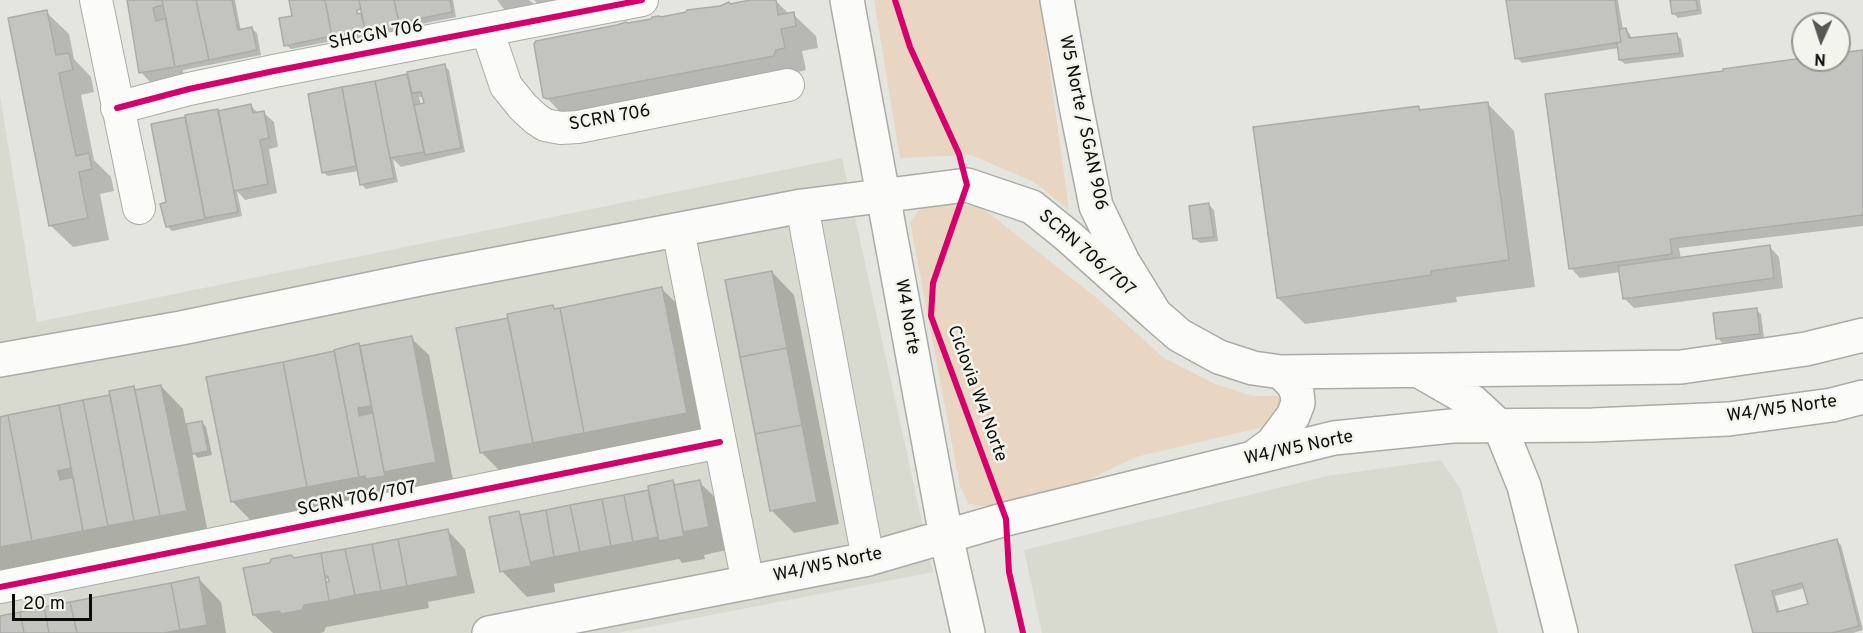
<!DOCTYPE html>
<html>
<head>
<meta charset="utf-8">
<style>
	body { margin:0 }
	#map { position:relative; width:1863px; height:633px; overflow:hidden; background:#e5e5e0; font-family:Overpass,sans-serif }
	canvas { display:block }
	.north { position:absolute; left:1791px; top:12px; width:60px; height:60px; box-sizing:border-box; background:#f3f4ec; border:2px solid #969791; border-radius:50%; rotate:183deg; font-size:16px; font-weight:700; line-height:24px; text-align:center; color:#0b0c09 }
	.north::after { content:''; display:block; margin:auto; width:21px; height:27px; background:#575854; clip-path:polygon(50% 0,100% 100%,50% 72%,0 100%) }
	.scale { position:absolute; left:12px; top:594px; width:80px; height:27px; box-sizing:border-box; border:3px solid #0b0c09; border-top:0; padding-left:8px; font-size:18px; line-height:21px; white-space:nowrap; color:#0b0c09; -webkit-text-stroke:4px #f3f4ec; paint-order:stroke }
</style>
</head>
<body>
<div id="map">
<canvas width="1863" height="633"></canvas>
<div class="north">N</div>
<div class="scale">20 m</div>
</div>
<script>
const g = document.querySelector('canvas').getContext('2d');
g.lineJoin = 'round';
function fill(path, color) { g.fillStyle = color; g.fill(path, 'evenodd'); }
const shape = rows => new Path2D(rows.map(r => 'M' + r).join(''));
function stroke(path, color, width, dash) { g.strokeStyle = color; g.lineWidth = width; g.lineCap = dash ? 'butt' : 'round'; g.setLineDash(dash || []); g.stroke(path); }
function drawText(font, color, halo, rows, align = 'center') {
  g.font = font + ' Overpass,sans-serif'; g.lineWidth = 5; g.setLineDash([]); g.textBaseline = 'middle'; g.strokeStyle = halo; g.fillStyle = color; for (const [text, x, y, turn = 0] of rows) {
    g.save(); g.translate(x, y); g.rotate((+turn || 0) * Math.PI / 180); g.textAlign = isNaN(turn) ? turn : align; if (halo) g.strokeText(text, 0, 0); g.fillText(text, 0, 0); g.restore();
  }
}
fill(shape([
	[0,96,37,322,842,158,933,572,618,633,0,633],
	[1441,460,1461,490,1498,633,1042,633,1024,550,1327,476]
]), '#d8d9cf');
fill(shape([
	[874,0,1040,0,1069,210,1034,182,971,155,900,158],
	[945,202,981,207,1098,299,1164,358,1215,384,1253,396,1291,396,1280,423,1136,457,1071,488,988,507,969,504,960,486,910,222,921,208]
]), '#e8d6c2');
fill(shape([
	[128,0,235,0,241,31,252,29,257,33,261,55,183,70,184,76,150,82,141,72],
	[290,0,453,0,456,17,406,27,407,33,343,46,338,40,291,49,286,45,293,17],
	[362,7,363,14,356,16,355,9],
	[497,0,529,0,537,7,507,13],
	[534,0,602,0,545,11],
	[757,0,775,0,790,15,793,14,816,36,818,48,802,51,806,70,798,72,796,78,567,119,545,96,687,14],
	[1508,0,1618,0,1623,30,1626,30,1630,34,1632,40,1676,35,1681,39,1684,57,1625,64,1620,60,1619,48,1522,63,1517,58],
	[1671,0,1700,0,1702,14,1678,18,1673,13],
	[46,12,69,34,74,59,91,77,94,92,81,95,94,160,111,177,114,191,100,194,109,240,73,247,50,225],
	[1863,52,1863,226,1679,248,1681,259,1770,247,1779,257,1783,288,1634,308,1624,298,1620,272,1580,278,1571,268,1724,73,1803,60,1839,60,1839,55],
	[444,66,449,70,465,152,401,167,393,159,398,182,366,189,361,184,359,171,328,176,323,172,309,95,407,76,410,79],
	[419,97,424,97,426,105,421,105],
	[1488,104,1514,131,1535,287,1456,297,1457,302,1305,324,1278,298,1418,108,1422,112],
	[251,106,259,114,264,113,274,122,278,147,269,149,277,193,245,200,237,191,242,216,172,231,167,226,168,204,152,125,217,111,219,112],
	[1209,205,1214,210,1218,241,1200,243,1195,239],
	[772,272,794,295,839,524,794,533,771,510],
	[662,289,684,311,708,435,504,475,482,453,458,329,510,319,553,307,556,310],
	[1756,310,1761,314,1764,338,1722,343,1718,338],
	[411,338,429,355,453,480,405,489,407,498,383,499,378,494,328,504,329,509,254,524,232,501,334,353,337,356,359,345,362,347],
	[161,386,183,409,186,425,202,422,206,427,212,455,198,458,192,452,208,533,4,573,0,569,0,418,112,397,133,388,137,391],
	[673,482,677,486,699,482,722,504,731,549,704,555,705,559,682,563,679,559,554,584,555,592,527,597,502,571,519,513,522,516,650,491],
	[448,531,465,549,475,593,428,602,429,608,326,627,324,632,320,633,273,633,254,615,271,565],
	[329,578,330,583,325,584,324,579],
	[1836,540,1841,545,1863,630,1853,633,1754,633,1737,566],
	[1805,588,1809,605,1780,613,1775,596],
	[199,579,221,602,226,633,0,633,0,617]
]), '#0003');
const building = shape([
	[127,0,162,0,163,5,153,8,156,21,166,18,175,67,139,73,127,0],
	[162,0,196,0,209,60,175,67,162,0],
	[196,0,232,0,238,30,252,27,257,50,209,60,196,0],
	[289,0,325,0,332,36,284,46,279,18,292,16,289,0],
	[325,0,359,0,361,9,357,10,357,14,361,13,365,30,332,36,325,0],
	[359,0,394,0,399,23,365,30,359,0],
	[394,0,450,0,452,12,399,23,394,0],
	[750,0,776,0,778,15,794,12,796,26,781,29,785,48,776,50,774,56,547,99,543,97,534,44,536,41,617,25,626,22,628,23,651,19,652,17,659,16,661,17,686,12,687,10,720,6,729,2,730,4,750,0],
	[1506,0,1615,0,1621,42,1515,59,1506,0],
	[1670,0,1696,0,1698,10,1672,14,1670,0],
	[47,10,56,55,69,53,73,70,59,73,76,156,89,153,92,169,79,172,88,218,49,226,8,18,47,10],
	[1626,28,1629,38,1677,33,1680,53,1619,60,1617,43,1621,42,1619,29,1626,28],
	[1863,50,1863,215,1670,239,1672,254,1569,269,1545,94,1723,71,1723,69,1803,58,1803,60,1839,60,1839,53,1863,50],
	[445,64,461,148,425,155,414,105,424,103,421,92,412,93,407,72,445,64],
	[407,74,424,152,390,158,375,81,407,74],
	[375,81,394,178,360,185,342,87,375,81],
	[342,87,356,166,322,173,308,94,342,87],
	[1488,102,1509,260,1431,271,1431,275,1277,298,1253,127,1419,106,1419,110,1488,102],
	[251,104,253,113,264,111,269,138,260,140,268,184,234,191,218,111,251,104],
	[218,109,238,212,205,218,185,115,218,109],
	[185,117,205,219,166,227,160,204,166,202,151,124,185,117],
	[1209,203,1214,237,1193,239,1189,206,1209,203],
	[1770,245,1774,278,1623,299,1618,266,1770,245],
	[772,271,787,348,740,357,725,280,772,271],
	[662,287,687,413,584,433,560,308,662,287],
	[553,305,554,309,560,308,584,433,533,443,507,314,553,305],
	[1757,308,1760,334,1716,339,1713,313,1757,308],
	[508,318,533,443,480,453,456,328,508,318],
	[412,336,436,462,384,472,360,346,412,336],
	[359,343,385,476,366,479,365,476,359,477,334,350,359,343],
	[370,406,372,413,359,416,358,408,370,406],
	[787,348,802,425,755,434,740,357,787,348],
	[334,351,359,477,307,487,283,362,334,351],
	[283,362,307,487,231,502,206,377,283,362],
	[161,385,187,511,160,516,135,390,161,385],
	[134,386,160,516,134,521,109,391,134,386],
	[110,395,134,521,108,526,83,400,110,395],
	[83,400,108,526,83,531,59,405,83,400],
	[59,405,71,468,58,471,60,480,73,477,83,531,32,541,8,415,59,405],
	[8,415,32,541,0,547,0,417,8,415],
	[202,421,208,451,192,454,186,424,202,421],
	[802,425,817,502,770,511,755,434,802,425],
	[673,480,684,536,659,541,648,486,673,480],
	[700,480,709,527,683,532,674,485,700,480],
	[648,490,658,537,633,542,624,495,648,490],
	[624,495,633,542,611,546,602,499,624,495],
	[602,499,611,546,580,552,570,505,602,499],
	[570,505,580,552,554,557,546,510,570,505],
	[546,510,554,557,530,562,520,515,546,510],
	[519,511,531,566,500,572,489,517,519,511],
	[448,529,458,576,407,586,398,539,448,529],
	[398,539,407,586,381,591,372,544,398,539],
	[1837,539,1859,626,1832,633,1753,633,1735,565,1837,539],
	[1802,583,1808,604,1777,612,1772,591,1802,583],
	[372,544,381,591,355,595,345,549,372,544],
	[345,549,355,595,329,601,326,582,329,582,328,576,325,577,321,553,345,549],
	[321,553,329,601,304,605,302,610,281,614,279,611,253,615,243,568,270,563,271,559,291,555,294,558,321,553],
	[199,577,207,625,180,630,171,583,199,577],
	[171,583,180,630,164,633,77,633,70,602,171,583],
	[70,602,77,633,49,633,44,607,70,602],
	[44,607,49,633,24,633,20,612,44,607],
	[20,612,24,633,0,633,0,616,20,612]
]);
fill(building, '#c3c3c0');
stroke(building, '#abaca8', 1.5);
const street = shape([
	[96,0,139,208],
	[487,30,506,86,523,107,536,119,545,125,561,128,578,127,788,85],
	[117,108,189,89,274,71,642,0],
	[802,206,868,559],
	[678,230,748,583],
	[0,587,720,442]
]);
const secondary = shape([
	[847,0,946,536,968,633],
	[1057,0,1076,106,1096,206,1123,262,1155,314,1179,335,1219,357,1253,368,1281,372,1681,367,1806,349,1863,335],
	[0,360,181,328,424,278,802,206,967,185,1032,207,1068,236,1155,314],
	[1419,371,1473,402,1500,427,1524,486,1561,633],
	[1254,457,1272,444,1293,416,1298,403,1297,393,1293,384,1281,372],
	[489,633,868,559,1006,519,1334,438,1452,426,1593,425,1729,419,1832,405,1863,397]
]);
stroke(street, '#aaaba7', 34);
stroke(secondary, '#aaaba7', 36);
stroke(street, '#fbfbfa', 32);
stroke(secondary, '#fbfbfa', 33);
stroke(shape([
	[895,0,910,47,959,154,967,185,933,283,931,316,1006,519,1009,572,1023,633],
	[117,108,189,89,274,71,642,0],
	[0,587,720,442]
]), '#d6006c', 6);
drawText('18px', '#0b0c09', '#f3f4ec', [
	["SHCGN 706",376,36,-11],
	["SCRN 706",610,119,-10],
	["W5 Norte / SGAN 906",1082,123,78],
	["SCRN 706/707",1086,254,41],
	["W4 Norte",906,317,80],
	["Ciclovia W4 Norte",976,394,70],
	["W4/W5 Norte",1782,410,-8],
	["W4/W5 Norte",1299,449,-12],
	["SCRN 706/707",357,500,-11],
	["W4/W5 Norte",828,566,-12]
]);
</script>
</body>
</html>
